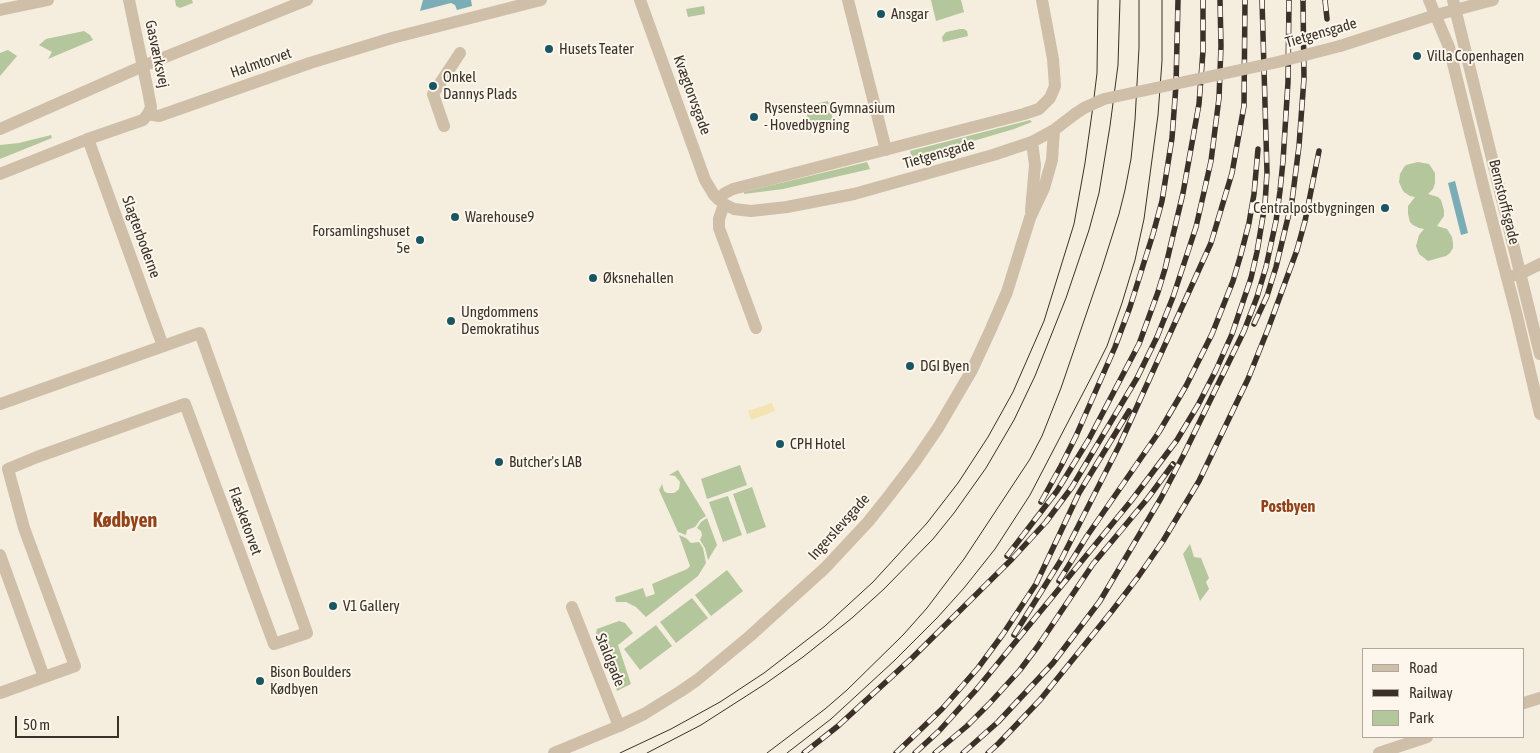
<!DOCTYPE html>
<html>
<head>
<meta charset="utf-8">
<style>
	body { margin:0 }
	#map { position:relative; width:1540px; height:753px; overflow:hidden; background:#f5edde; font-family:"Asap Condensed",sans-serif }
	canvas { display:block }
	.legend { position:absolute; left:1362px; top:648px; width:162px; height:90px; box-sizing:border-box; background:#fcf6ec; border:1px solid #afa79e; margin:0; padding:6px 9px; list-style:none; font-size:15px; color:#3b3129 }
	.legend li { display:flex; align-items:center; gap:10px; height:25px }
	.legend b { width:25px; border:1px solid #afa79e }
	.scale { position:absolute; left:15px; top:716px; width:104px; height:22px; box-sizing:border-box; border:2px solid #3b3129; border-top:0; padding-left:6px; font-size:15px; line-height:18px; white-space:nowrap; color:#3b3129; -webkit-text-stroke:4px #fcf6ec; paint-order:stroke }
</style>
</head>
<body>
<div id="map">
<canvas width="1540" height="753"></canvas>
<ul class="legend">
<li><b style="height:6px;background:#cfbea8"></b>Road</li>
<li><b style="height:6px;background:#3b3129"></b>Railway</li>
<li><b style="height:14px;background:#b4c69c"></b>Park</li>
</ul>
<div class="scale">50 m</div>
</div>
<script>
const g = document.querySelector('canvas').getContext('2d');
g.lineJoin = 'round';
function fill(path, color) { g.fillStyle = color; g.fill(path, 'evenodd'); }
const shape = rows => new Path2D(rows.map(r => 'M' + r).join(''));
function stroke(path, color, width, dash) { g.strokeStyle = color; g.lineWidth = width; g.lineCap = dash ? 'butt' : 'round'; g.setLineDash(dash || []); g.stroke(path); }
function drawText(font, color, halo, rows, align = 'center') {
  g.font = font + ' "Asap Condensed",sans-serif'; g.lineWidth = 4; g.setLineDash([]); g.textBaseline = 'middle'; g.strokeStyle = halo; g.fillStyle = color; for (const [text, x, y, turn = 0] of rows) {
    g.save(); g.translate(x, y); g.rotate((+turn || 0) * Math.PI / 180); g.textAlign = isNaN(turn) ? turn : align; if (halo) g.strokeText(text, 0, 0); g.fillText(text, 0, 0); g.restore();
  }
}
fill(shape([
	[175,0,192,0,193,3,180,8,176,6],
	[931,0,961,0,964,12,936,21],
	[704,6,705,14,688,17,686,9],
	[960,29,964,29,967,31,968,36,943,42,942,37,946,32],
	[84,31,90,35,93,40,48,59,52,52,39,45,46,39],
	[8,50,17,56,0,76,0,53],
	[828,101,834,123,810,128,805,106],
	[1030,120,1032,122,1014,129,912,159,910,151],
	[51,135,52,138,0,159,0,145,19,143],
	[867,162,870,169,783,189,744,194,744,192],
	[1418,162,1429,164,1435,173,1435,183,1433,189,1428,194,1438,197,1441,200,1444,210,1444,216,1437,226,1447,229,1452,237,1453,243,1453,248,1450,253,1446,256,1428,261,1419,254,1416,246,1419,235,1424,229,1419,228,1413,225,1410,222,1408,214,1408,206,1415,197,1410,196,1404,192,1402,189,1399,182,1400,174,1404,167,1406,165],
	[740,465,747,485,707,499,701,479],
	[678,470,706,516,700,520,695,527,687,530,686,535,678,532,659,490,662,484,664,491,667,493,674,493,677,491,679,489,680,482,675,476,669,475],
	[752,487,766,527,747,534,733,494],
	[728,496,742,535,723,542,709,502],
	[707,518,717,545,708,560,705,548,700,540,702,535,701,531,697,528,701,522],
	[679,535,686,538,691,543,699,542,703,548,706,563,698,576,646,617,636,607,626,602,616,602,615,597,643,588,646,597,655,594,652,584,687,569,690,566],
	[1190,544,1194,557,1201,558,1209,578,1206,582,1209,589,1200,601,1183,554],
	[727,570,743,591,711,616,695,595],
	[692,598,708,618,676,643,660,622],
	[619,621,625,623,633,633,618,645,631,684,617,691,596,633,597,629],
	[656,625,672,646,640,670,624,649]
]), '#b4c69c');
fill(shape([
	[772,403,775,411,751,420,748,411]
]), '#f3e4b2');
fill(shape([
	[423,0,471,0,472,6,457,10,455,5,451,3,420,11],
	[1455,181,1468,233,1461,235,1448,183]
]), '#7aadb5');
stroke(shape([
	[640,0,705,180,714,195,724,204,734,209,751,211,787,207,854,194,993,155,1032,142],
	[848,0,886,150],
	[0,10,48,0],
	[148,114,159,116,310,63,392,38,541,0],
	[444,126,433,94,460,53],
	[0,129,143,66,307,0],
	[88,139,163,346],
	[718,199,725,193,733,189,1024,114,1039,109,1050,98,1055,86,1053,59,1042,0],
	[724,204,719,219,719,228,756,328],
	[1507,277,1520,274,1540,264],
	[0,404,200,333,307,633,274,644,185,404,37,457,8,469,24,528,75,666,0,693],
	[0,555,44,677],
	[572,607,619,726],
	[1524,703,1540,698],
	[1379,753,1427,737]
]), '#cfbea8', 12);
stroke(shape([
	[1429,0,1449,47,1484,189,1517,316,1540,414],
	[1453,0,1540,354],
	[1340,46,1436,15,1493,0],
	[0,174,88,139,143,120,148,114,151,107,148,91,129,0],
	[1031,211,1035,165,1032,142,1054,130,1075,114],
	[554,753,619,726,644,714,681,691,697,680,750,636,825,568,868,522,888,497,914,463,938,428,972,370,990,331,1007,292,1030,218,1044,188,1052,160,1054,130]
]), '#cfbea8', 12);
stroke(shape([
	[620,753,671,729,720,702,764,673,825,626,873,582,927,523,958,483,988,437,1013,392,1044,321,1074,224,1085,163,1093,106,1097,73,1098,0],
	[647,753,701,725,765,684,803,657,852,618,884,589,933,539,954,513,986,468,1014,420,1035,376,1066,298,1089,230,1099,193,1110,126,1118,65,1120,0],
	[767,753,825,709,847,690,903,635,927,608,964,559,1030,459,1042,436,1061,388,1102,268,1119,214,1125,190,1131,159,1135,120,1139,48,1139,0],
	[787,753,831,719,894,661,937,618,964,588,995,549,1030,495,1094,372,1107,346,1122,303,1135,260,1144,219,1158,115,1162,61,1162,0]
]), '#3b3129', 1);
const rail = shape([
	[1325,0,1327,19],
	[1254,324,1267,296,1276,267,1292,201,1299,146,1304,78,1303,0],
	[1041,502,1061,466,1076,436,1115,347,1130,307,1153,234,1162,201,1172,138,1176,85,1178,0],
	[1007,556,1057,491,1089,439,1139,344,1158,292,1165,269,1183,193,1199,104,1203,51,1203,0],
	[1059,581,1087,536,1159,432,1186,386,1212,334,1233,281,1241,254,1249,223,1254,194,1258,149],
	[1014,635,1061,560,1120,444,1211,243,1232,173,1244,106,1245,0],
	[804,753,838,726,912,658,1012,559,1046,522,1072,487,1137,378,1157,337,1173,297,1196,227,1204,192,1211,161,1219,98,1221,46,1220,0],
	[896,753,942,709,978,668,1003,634,1036,584,1079,493,1129,411],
	[915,753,939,731,976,690,1131,501,1177,440,1198,405,1216,370,1232,334,1251,278,1257,252,1265,204,1267,172,1262,0],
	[935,753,967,726,989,704,1020,670,1038,646,1093,564,1148,498,1173,464],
	[963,753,998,722,1053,663,1100,601,1161,498,1183,456,1244,331,1257,297,1266,267,1276,221,1280,191,1283,161,1288,82,1289,0],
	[988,753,999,743,1040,700,1112,611,1138,577,1163,541,1199,481,1248,379,1268,329,1297,250,1305,221,1319,151]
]);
stroke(rail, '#3b3129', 5.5);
stroke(rail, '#fcf6ec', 4, [11]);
stroke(shape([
	[1075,114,1084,108,1104,99,1278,62,1340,46]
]), '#cfbea8', 12);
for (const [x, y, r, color] of [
	[881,14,5,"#1a5562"],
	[549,49,5,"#1a5562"],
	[1417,56,5,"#1a5562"],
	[433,86,5,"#1a5562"],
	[754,117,5,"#1a5562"],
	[1385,208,5,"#1a5562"],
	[455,217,5,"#1a5562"],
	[420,240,5,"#1a5562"],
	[593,278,5,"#1a5562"],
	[451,321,5,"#1a5562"],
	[910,366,5,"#1a5562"],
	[780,444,5,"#1a5562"],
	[499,462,5,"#1a5562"],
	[333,606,5,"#1a5562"],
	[260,681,5,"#1a5562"]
]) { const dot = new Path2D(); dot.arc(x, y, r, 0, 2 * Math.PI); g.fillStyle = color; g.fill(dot); stroke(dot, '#fcf6ec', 2); }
drawText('15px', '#3b3129', '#fcf6ec', [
	["Ansgar",891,14],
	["Husets Teater",559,49],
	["Villa Copenhagen",1427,56],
	["Onkel",443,77],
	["Dannys Plads",443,94],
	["Rysensteen Gymnasium",764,108],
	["- Hovedbygning",764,125],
	["Centralpostbygningen",1375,208,"right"],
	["Warehouse9",465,217],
	["Forsamlingshuset",410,231,"right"],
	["5e",410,248,"right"],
	["Øksnehallen",603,278],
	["Ungdommens",461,312],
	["Demokratihus",461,329],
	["DGI Byen",920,366],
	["CPH Hotel",790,444],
	["Butcher's LAB",509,462],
	["V1 Gallery",343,606],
	["Bison Boulders",270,672],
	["Kødbyen",270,689]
], 'left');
drawText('15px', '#3b3129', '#fcf6ec', [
	["Tietgensgade",1321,33,-16],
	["Gasværksvej",157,54,78],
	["Halmtorvet",261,63,-19],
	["Kvægtorvsgade",692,95,70],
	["Tietgensgade",939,154,-16],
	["Bernstorffsgade",1504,202,76],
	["Slagterboderne",141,237,70],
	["Flæsketorvet",245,521,70],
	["Ingerslevsgade",839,527,-48],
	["Staldgade",610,660,68]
]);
drawText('bold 16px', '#93431a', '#fcf6ec', [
	["Postbyen",1288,507]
]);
drawText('bold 20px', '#93431a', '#fcf6ec', [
	["Kødbyen",125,521]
]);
</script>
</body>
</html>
